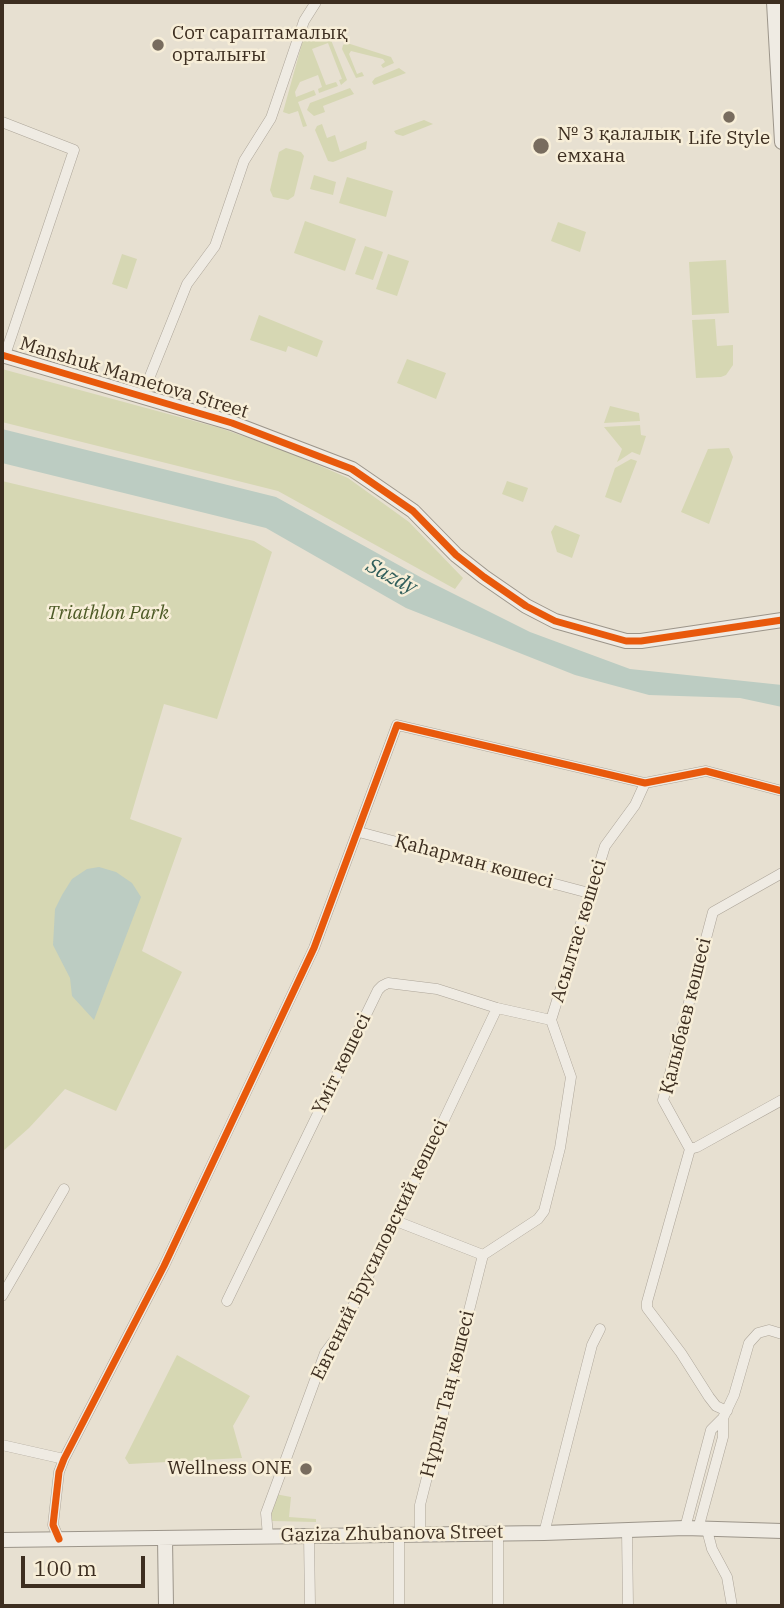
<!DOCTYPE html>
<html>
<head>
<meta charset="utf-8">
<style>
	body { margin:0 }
	#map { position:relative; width:784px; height:1608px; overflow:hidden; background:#e7e0d1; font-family:"IBM Plex Serif",serif }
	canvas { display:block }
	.frame { position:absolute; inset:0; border:4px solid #3d2e20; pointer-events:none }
	.scale { position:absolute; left:21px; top:1556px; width:124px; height:32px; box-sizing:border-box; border:4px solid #3d2e20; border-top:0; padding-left:9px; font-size:21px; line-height:24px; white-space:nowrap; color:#3d2e20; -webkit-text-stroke:5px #f7eed8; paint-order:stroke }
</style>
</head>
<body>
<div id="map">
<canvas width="784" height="1608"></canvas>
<div class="frame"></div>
<div class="scale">100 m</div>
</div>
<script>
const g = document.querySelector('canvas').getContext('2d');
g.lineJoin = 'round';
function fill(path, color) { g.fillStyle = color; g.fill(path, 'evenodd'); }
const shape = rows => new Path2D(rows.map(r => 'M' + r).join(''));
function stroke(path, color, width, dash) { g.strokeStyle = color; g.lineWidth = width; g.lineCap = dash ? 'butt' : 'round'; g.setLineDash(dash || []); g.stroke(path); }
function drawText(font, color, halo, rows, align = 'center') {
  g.font = font + ' "IBM Plex Serif",serif'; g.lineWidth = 5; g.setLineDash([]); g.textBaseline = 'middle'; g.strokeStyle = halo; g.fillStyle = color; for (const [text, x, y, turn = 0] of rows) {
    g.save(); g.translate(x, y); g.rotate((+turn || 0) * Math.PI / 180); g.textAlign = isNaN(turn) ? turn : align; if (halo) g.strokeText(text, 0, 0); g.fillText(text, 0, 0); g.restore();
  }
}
fill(shape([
	[327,30,347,80,341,85,339,80,342,79,328,43,312,49,326,85,336,82,338,86,319,93,318,89,322,87,318,75,300,82,295,92,296,97,314,90,316,95,298,102,307,126,303,127,298,111,289,114,283,112,303,40],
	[347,43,391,57,394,63,383,68,381,65,385,62,383,59,351,51,349,54,357,74,362,72,364,76,356,78,342,49,343,45],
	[399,68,406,73,374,85,372,82,375,78],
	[350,88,354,94,323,106,325,112,314,116,307,110,310,103],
	[424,120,433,124,403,136,396,134,394,131],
	[322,124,327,138,335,135,340,152,367,141,366,149,333,162,328,161,315,130,317,126],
	[286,148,301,152,304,156,294,196,288,200,273,197,270,190,279,152],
	[314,175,336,182,333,195,310,189],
	[347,177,393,191,386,217,339,203],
	[305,221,356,239,345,271,294,253],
	[558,222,586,232,580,252,551,241],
	[365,246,383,252,373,280,355,274],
	[122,254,137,259,127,289,112,284],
	[388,254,409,261,397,296,376,289],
	[726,260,729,313,692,315,689,262],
	[259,315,323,341,317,357,288,346,286,352,250,340],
	[715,319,717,346,733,345,733,365,726,375,721,377,696,378,692,320],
	[407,359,446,373,436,399,397,383],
	[2,369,220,428,286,451,348,478,409,522,463,578,455,589,278,491,2,422],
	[610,406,639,413,640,421,604,423],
	[640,425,641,435,646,436,640,455,632,452,617,462,622,449,604,427],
	[729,448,733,457,731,463,709,524,681,512,708,449],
	[631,459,637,461,621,503,605,497,615,468],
	[2,481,254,541,272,552,217,719,164,704,130,819,182,838,142,951,182,972,116,1111,65,1089,29,1128,2,1152],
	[507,481,528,488,523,502,502,494],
	[555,525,580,535,572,558,557,552,551,532],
	[177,1355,250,1396,233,1426,242,1458,129,1464,125,1458],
	[275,1494,291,1497,289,1517,316,1519,316,1522,272,1521,270,1507]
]), '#d6d7b3');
fill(shape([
	[2,429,276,497,422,578,530,632,630,669,782,685,782,707,740,698,649,695,575,675,406,608,266,528,2,463],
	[99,867,116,872,132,883,141,897,94,1020,72,996,70,978,53,945,55,909,62,895,72,879,87,869]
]), '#bcccc2');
const street = shape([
	[2,122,74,150,5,355],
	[142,396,187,284,215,246,244,161,271,118,304,21,316,2],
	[359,832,589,893],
	[690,1149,697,1147,782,1100],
	[396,1221,483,1255],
	[483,1255,538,1219,544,1211,560,1148,571,1077,551,1020,605,846,635,805,645,783],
	[2,1296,64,1189],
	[227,1301,378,990,382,986,388,983,437,989,497,1008,551,1020],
	[727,1411,716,1406,709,1397,681,1353,647,1308,647,1302,690,1149,663,1100,713,912,782,873],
	[2,1445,64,1459],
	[685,1528,711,1430,723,1418,734,1395,749,1343,758,1333,769,1330,782,1334],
	[698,1529,723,1437,723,1418],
	[707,1530,712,1549,727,1577,732,1606],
	[627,1531,628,1606],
	[498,1533,498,1606],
	[544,1533,592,1345,600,1329],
	[399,1534,399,1606],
	[420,1534,420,1505,483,1255],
	[309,1535,310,1606],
	[268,1536,266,1513,325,1353,339,1334,396,1221,497,1008],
	[59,1539,53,1525,59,1472,64,1459,164,1266,314,948,397,725,645,783,706,771,782,791]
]);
const secondary = shape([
	[774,2,782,142],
	[2,355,232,423,352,469,413,511,456,555,484,577,526,606,555,621,626,641,641,641,782,620],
	[165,1538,166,1606],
	[2,1540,544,1533,685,1528,782,1531]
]);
stroke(street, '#ada599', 11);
stroke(secondary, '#9c958a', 16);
stroke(street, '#efebe3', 10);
stroke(secondary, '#efebe3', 14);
stroke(shape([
	[2,355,232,423,352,469,413,511,456,555,484,577,526,606,555,621,626,641,641,641,782,620],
	[59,1539,53,1525,59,1472,64,1459,164,1266,314,948,397,725,645,783,706,771,782,791]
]), '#e8590c', 7);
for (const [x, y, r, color] of [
	[158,45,7,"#786c5e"],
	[729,117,7,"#786c5e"],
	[541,146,9,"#786c5e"],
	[306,1469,7,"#786c5e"]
]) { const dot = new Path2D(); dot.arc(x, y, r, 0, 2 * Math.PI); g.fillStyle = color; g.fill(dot); stroke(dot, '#f7eed8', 2.5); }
drawText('19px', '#3d2e20', '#f7eed8', [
	["Сот сараптамалық",172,34],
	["орталығы",172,56],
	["№ 3 қалалық",557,135],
	["емхана",557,157],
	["Life Style",729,139,"center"],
	["Wellness ONE",292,1469,"right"]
], 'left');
drawText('19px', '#3d2e20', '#f7eed8', [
	["Manshuk Mametova Street",134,378,17],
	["Қаһарман көшесі",474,862,15],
	["Асылтас көшесі",579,931,-73],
	["Қалыбаев көшесі",686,1016,-76],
	["Үміт көшесі",342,1064,-64],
	["Евгений Брусиловский көшесі",380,1250,-64],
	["Нұрлы Таң көшесі",448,1394,-76],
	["Gaziza Zhubanova Street",392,1534,-1]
]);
drawText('italic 19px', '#4d5a26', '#f7eed8', [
	["Triathlon Park",108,614]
]);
drawText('italic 21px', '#2f5d5a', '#f7eed8', [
	["Sazdy",391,577,28]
]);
</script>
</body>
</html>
